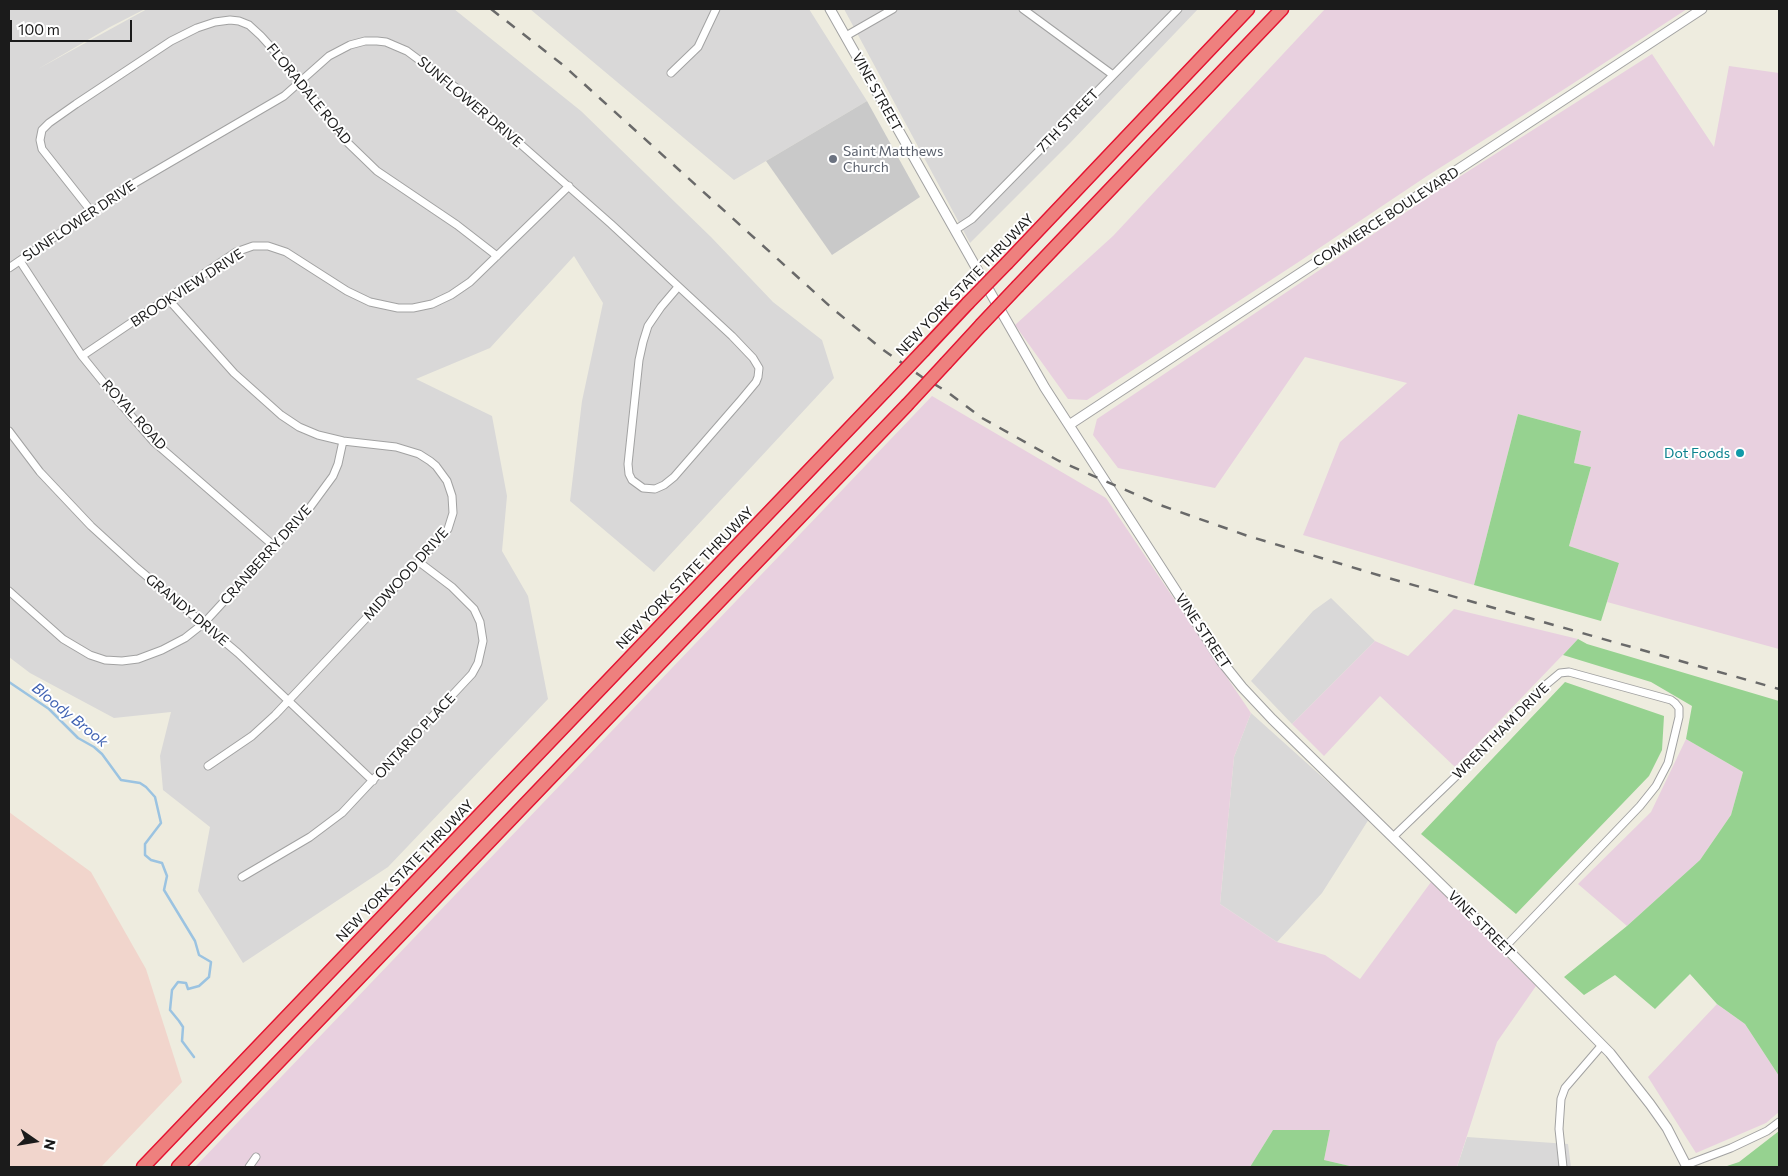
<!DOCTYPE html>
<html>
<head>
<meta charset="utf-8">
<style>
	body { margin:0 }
	#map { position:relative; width:1788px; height:1176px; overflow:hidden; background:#eeecdf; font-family:Commissioner,sans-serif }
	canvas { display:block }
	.frame { position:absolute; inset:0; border:10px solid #1b1b1b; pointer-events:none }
	.north { position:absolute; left:10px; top:1116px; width:50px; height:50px; -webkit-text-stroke:4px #fff; paint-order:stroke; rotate:103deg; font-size:14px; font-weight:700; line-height:20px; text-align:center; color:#1b1b1b }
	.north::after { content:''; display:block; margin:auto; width:18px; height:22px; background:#1b1b1b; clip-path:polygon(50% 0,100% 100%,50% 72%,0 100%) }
	.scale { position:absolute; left:10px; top:20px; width:122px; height:22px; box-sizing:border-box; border:2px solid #1b1b1b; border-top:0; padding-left:6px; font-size:15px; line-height:18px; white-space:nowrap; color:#1b1b1b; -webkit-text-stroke:4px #fff; paint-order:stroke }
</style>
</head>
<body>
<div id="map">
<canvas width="1788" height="1176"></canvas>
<div class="frame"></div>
<div class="north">N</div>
<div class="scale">100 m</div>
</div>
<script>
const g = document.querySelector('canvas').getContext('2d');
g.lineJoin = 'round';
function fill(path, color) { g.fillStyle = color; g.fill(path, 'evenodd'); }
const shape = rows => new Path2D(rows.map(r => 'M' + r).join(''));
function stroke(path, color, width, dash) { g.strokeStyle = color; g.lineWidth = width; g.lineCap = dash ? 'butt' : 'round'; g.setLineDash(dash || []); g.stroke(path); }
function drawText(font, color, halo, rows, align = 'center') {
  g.font = font + ' Commissioner,sans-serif'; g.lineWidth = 4; g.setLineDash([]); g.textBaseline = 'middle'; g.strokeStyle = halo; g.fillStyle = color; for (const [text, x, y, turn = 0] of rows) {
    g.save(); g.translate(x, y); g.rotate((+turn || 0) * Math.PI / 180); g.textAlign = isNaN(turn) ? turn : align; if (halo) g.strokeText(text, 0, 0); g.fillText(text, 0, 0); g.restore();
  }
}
fill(shape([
	[9,9,145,9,110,27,38,69,147,9,454,9,581,111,711,237,773,302,822,340,834,378,654,572,570,501,582,401,603,303,574,256,490,348,416,379,492,416,507,496,502,551,528,596,548,699,388,867,243,963,198,891,210,827,163,790,160,756,171,712,114,718,30,673,9,657],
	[530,9,809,9,867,101,734,180],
	[844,9,1198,9,1070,143,970,243],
	[1331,598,1375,641,1292,724,1251,681,1313,611],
	[1251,713,1369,819,1322,893,1277,942,1220,904,1234,757],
	[1467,1137,1568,1144,1571,1167,1457,1167]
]), '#d9d8d8');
fill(shape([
	[9,812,91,872,146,969,182,1082,101,1167,9,1167]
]), '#f1d5cc');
fill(shape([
	[1325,9,1687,9,1566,88,1427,176,1297,263,1087,400,1068,399,1015,325,1113,236],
	[1652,54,1714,147,1729,66,1779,73,1779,649,1607,602,1619,563,1569,546,1591,467,1574,463,1581,431,1518,414,1474,585,1303,535,1340,442,1407,383,1305,357,1215,488,1118,468,1093,435,1097,419,1445,186],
	[932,396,1106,498,1251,713,1234,757,1220,904,1277,942,1325,955,1360,979,1431,882,1536,986,1497,1042,1457,1167,1354,1167,1324,1160,1330,1130,1273,1130,1250,1167,195,1167],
	[1454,609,1578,639,1455,767,1380,696,1324,756,1292,724,1375,641,1408,656],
	[1686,739,1743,772,1731,815,1700,860,1627,926,1578,884,1651,812],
	[1717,1004,1745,1024,1779,1076,1779,1112,1766,1123,1696,1153,1648,1077]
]), '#e8d0df');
fill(shape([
	[867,101,920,197,832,255,766,161]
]), '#c9c9c9');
fill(shape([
	[1518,414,1581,431,1574,463,1591,467,1569,546,1619,563,1601,621,1474,585],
	[1578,639,1587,644,1779,701,1779,1076,1745,1024,1717,1004,1690,974,1655,1009,1615,975,1584,995,1564,977,1627,926,1700,860,1731,815,1743,772,1686,739,1692,706,1651,682,1563,655],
	[1565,682,1664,716,1662,750,1649,776,1516,914,1421,834],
	[1273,1130,1330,1130,1324,1160,1354,1167,1250,1167],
	[1779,1131,1779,1167,1724,1167,1739,1162]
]), '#96d290');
stroke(shape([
	[9,682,49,709,78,738,94,747,102,754,121,780,140,783,146,787,155,797,161,823,145,844,145,855,151,860,162,863,167,876,164,890,195,941,199,955,211,962,209,977,199,986,188,989,186,983,178,982,172,990,170,1010,179,1021,183,1027,182,1041,194,1057]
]), '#9bc3e1', 2.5);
const minor = shape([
	[1023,9,1113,75],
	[846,36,893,9],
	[671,73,698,47,716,9],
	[91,211,42,149,40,140,42,130,49,123,76,104,171,41,197,28,215,22,230,20,239,21,249,25,261,36,289,67,347,142,377,171,457,225,497,256],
	[955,230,972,219,1178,9],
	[20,261,82,356,120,403,153,441,274,546],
	[9,268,128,187,284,96,329,56,350,45,365,41,377,41,386,42,407,51,458,89,611,224,732,336,753,358,759,368,758,377,756,382,741,400,674,477,664,485,655,489,643,488,632,480,629,474,628,464,639,360,643,342,648,326,661,307,678,287],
	[168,299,234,373,281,415,299,427,318,435,343,441,396,447,419,454,430,461,436,466,447,481,452,496,453,513,448,529,419,562,275,715,252,736,208,766],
	[82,356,236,252,253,246,268,246,286,252,347,291,370,302,398,308,413,308,432,304,451,295,470,282,569,186],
	[9,431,40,472,91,526,137,568,238,653,373,781],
	[9,591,63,639,90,655,105,660,122,661,138,659,162,650,185,638,204,623,308,510,333,476,338,464,343,441],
	[1393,837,1478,755,1542,688,1560,673,1569,672,1671,700,1675,703,1679,708,1679,717,1668,763,1656,786,1640,806,1505,947],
	[242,877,310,837,342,813,472,674,478,663,483,641,480,622,474,609,452,587,419,562],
	[1686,1165,1731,1148,1767,1131,1779,1122],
	[249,1167,256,1157],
	[1563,1167,1559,1129,1561,1099,1565,1088,1602,1045]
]);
const tertiary = shape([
	[830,9,982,278,1045,388,1222,662,1242,687,1272,719,1505,947,1610,1053,1650,1104,1667,1128,1687,1167],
	[1069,425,1702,9]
]);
const motorway = shape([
	[1007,263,1248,9],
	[1018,286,1282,9],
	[924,350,968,303],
	[946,363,981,325],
	[143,1167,885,391],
	[178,1167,907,405]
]);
stroke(minor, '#a2a2a2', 9);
stroke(tertiary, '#a2a2a2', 11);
stroke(motorway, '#e51331', 15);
stroke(minor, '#fff', 7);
stroke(tertiary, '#fff', 9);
stroke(motorway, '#ee807e', 12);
stroke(shape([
	[491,9,563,65,833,309,882,349,922,377,946,391,982,418,1059,461,1160,505,1248,536,1378,575,1779,689]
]), '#696969', 2.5, [10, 10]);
const motorwayBridge = shape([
	[968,303,1007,263],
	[981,325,1018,286],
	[885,391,924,350],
	[907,405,946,363]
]);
stroke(motorwayBridge, '#e51331', 15, []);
stroke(motorwayBridge, '#ee807e', 12);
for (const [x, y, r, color] of [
	[833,159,5,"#6b7280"],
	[1740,453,5,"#0f9aa8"]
]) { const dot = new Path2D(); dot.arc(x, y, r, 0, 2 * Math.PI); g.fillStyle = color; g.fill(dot); stroke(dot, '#fff', 2); }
drawText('14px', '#1b1b1b', '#fff', [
	["VINE STREET",877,92,61],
	["FLORADALE ROAD",309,94,51],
	["SUNFLOWER DRIVE",470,102,40],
	["7TH STREET",1068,121,-46],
	["COMMERCE BOULEVARD",1386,217,-33],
	["SUNFLOWER DRIVE",79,221,-34],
	["NEW YORK STATE THRUWAY",965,285,-46],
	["BROOKVIEW DRIVE",187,288,-33],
	["ROYAL ROAD",134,415,48],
	["CRANBERRY DRIVE",266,555,-48],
	["MIDWOOD DRIVE",406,574,-48],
	["NEW YORK STATE THRUWAY",685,578,-46],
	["GRANDY DRIVE",187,610,40],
	["VINE STREET",1203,631,56],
	["WRENTHAM DRIVE",1501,731,-45],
	["ONTARIO PLACE",415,736,-47],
	["NEW YORK STATE THRUWAY",405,871,-46],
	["VINE STREET",1481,924,45]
]);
drawText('14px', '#5b616d', '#fff', [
	["Saint Matthews",843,151],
	["Church",843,167]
], 'left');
drawText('14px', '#0d838f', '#fff', [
	["Dot Foods",1730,453]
], 'right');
drawText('italic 15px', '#4062b2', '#fff', [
	["Bloody Brook",70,715,39]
]);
</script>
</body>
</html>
